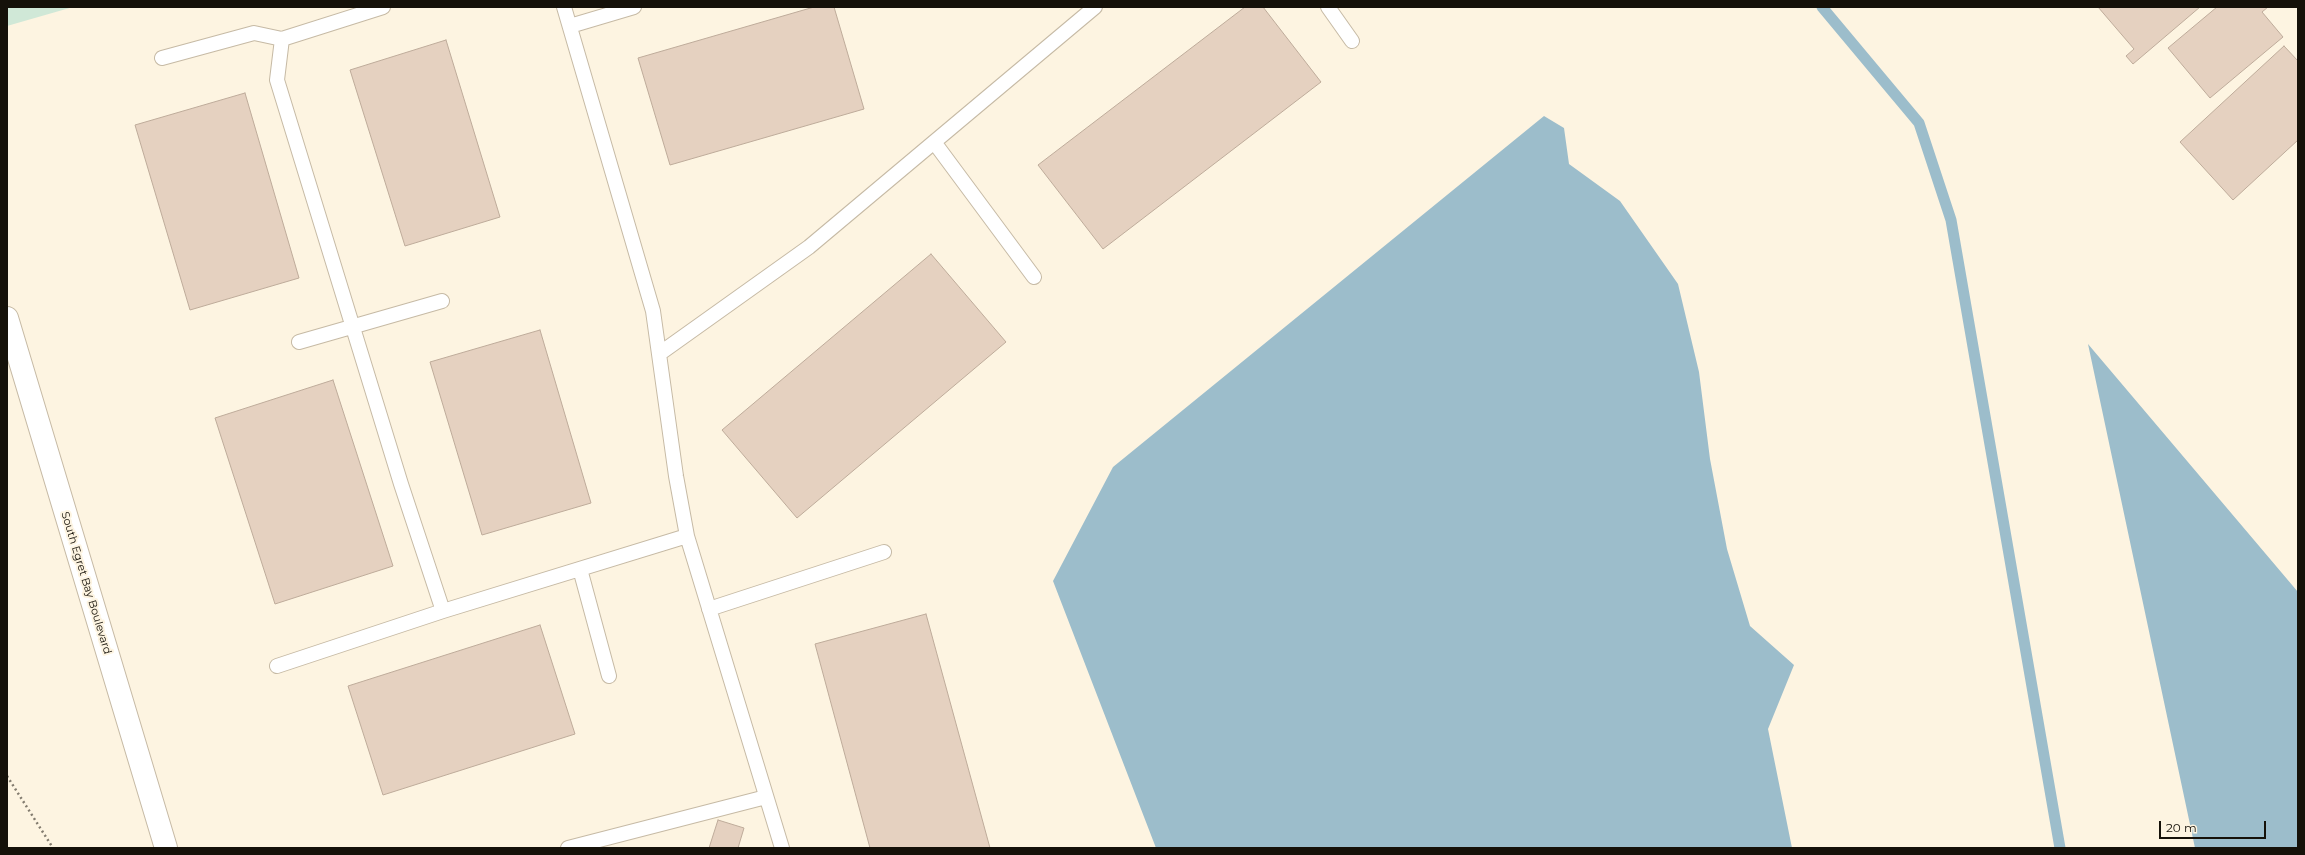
<!DOCTYPE html>
<html>
<head>
<meta charset="utf-8">
<style>
	body { margin:0 }
	#map { position:relative; width:2305px; height:855px; overflow:hidden; background:#fdf4e1; font-family:Montserrat,sans-serif }
	canvas { display:block }
	.frame { position:absolute; inset:0; border:8px solid #151109; pointer-events:none }
	.scale { position:absolute; left:2159px; top:821px; width:107px; height:18px; box-sizing:border-box; border:2px solid #151109; border-top:0; padding-left:5px; font-size:12px; line-height:14px; white-space:nowrap; color:#151109; -webkit-text-stroke:3px #fdf4e1; paint-order:stroke }
</style>
</head>
<body>
<div id="map">
<canvas width="2305" height="855"></canvas>
<div class="frame"></div>
<div class="scale">20 m</div>
</div>
<script>
const g = document.querySelector('canvas').getContext('2d');
g.lineJoin = 'round';
function fill(path, color) { g.fillStyle = color; g.fill(path, 'evenodd'); }
const shape = rows => new Path2D(rows.map(r => 'M' + r).join(''));
function stroke(path, color, width, dash) { g.strokeStyle = color; g.lineWidth = width; g.lineCap = dash ? 'butt' : 'round'; g.setLineDash(dash || []); g.stroke(path); }
function drawText(font, color, halo, rows, align = 'center') {
  g.font = font + ' Montserrat,sans-serif'; g.lineWidth = 4; g.setLineDash([]); g.textBaseline = 'middle'; g.strokeStyle = halo; g.fillStyle = color; for (const [text, x, y, turn = 0] of rows) {
    g.save(); g.translate(x, y); g.rotate((+turn || 0) * Math.PI / 180); g.textAlign = isNaN(turn) ? turn : align; if (halo) g.strokeText(text, 0, 0); g.fillText(text, 0, 0); g.restore();
  }
}
fill(shape([
	[7,7,73,7,7,26]
]), '#d0e8d7');
fill(shape([
	[1544,116,1564,128,1569,164,1620,201,1678,284,1699,372,1710,459,1727,549,1750,626,1794,665,1768,729,1792,848,1156,848,1053,581,1113,467],
	[2088,344,2298,592,2298,848,2195,848]
]), '#9cbdcb');
stroke(shape([
	[1822,7,1919,123,1951,220,2060,848]
]), '#9cbdcb', 11);
const building = shape([
	[814,7,834,7,864,109,670,165,638,58,814,7],
	[1245,7,1263,7,1321,82,1103,249,1038,165,1245,7],
	[2098,7,2200,7,2133,64,2126,56,2134,49,2098,7],
	[2217,7,2268,7,2262,12,2283,37,2210,98,2168,48,2217,7],
	[446,40,500,217,405,246,350,70,446,40],
	[2284,46,2298,61,2298,140,2233,200,2180,142,2284,46],
	[245,93,299,278,190,310,135,125,245,93],
	[931,254,1006,342,797,518,722,430,931,254],
	[540,330,591,503,482,535,430,362,540,330],
	[333,380,393,566,275,604,215,418,333,380],
	[926,614,990,848,870,848,815,644,926,614],
	[540,625,575,734,383,795,348,686,540,625],
	[718,820,744,828,738,848,709,848,718,820]
]);
fill(building, '#e5d1c0');
stroke(building, '#beab9a', 1);
const lane = shape([
	[383,7,282,39,277,80,401,484,443,611],
	[564,7,653,311,676,476,687,536,782,848],
	[1328,7,1352,41],
	[570,26,634,7],
	[162,58,254,33,282,39],
	[934,142,1034,277],
	[299,342,442,301],
	[659,354,809,247,1095,7],
	[580,569,609,676],
	[709,609,884,552],
	[277,666,443,611,687,536],
	[568,848,766,797]
]);
const secondary = shape([
	[7,318,166,848]
]);
stroke(lane, '#c6baa5', 16);
stroke(secondary, '#c6baa5', 24);
stroke(shape([
	[7,776,53,848]
]), '#837c6f', 2.5, [2, 3]);
stroke(lane, '#fff', 14);
stroke(secondary, '#fff', 22);
drawText('11px', '#151109', '#fdf4e1', [
	["South Egret Bay Boulevard",86,583,73]
]);
</script>
</body>
</html>
